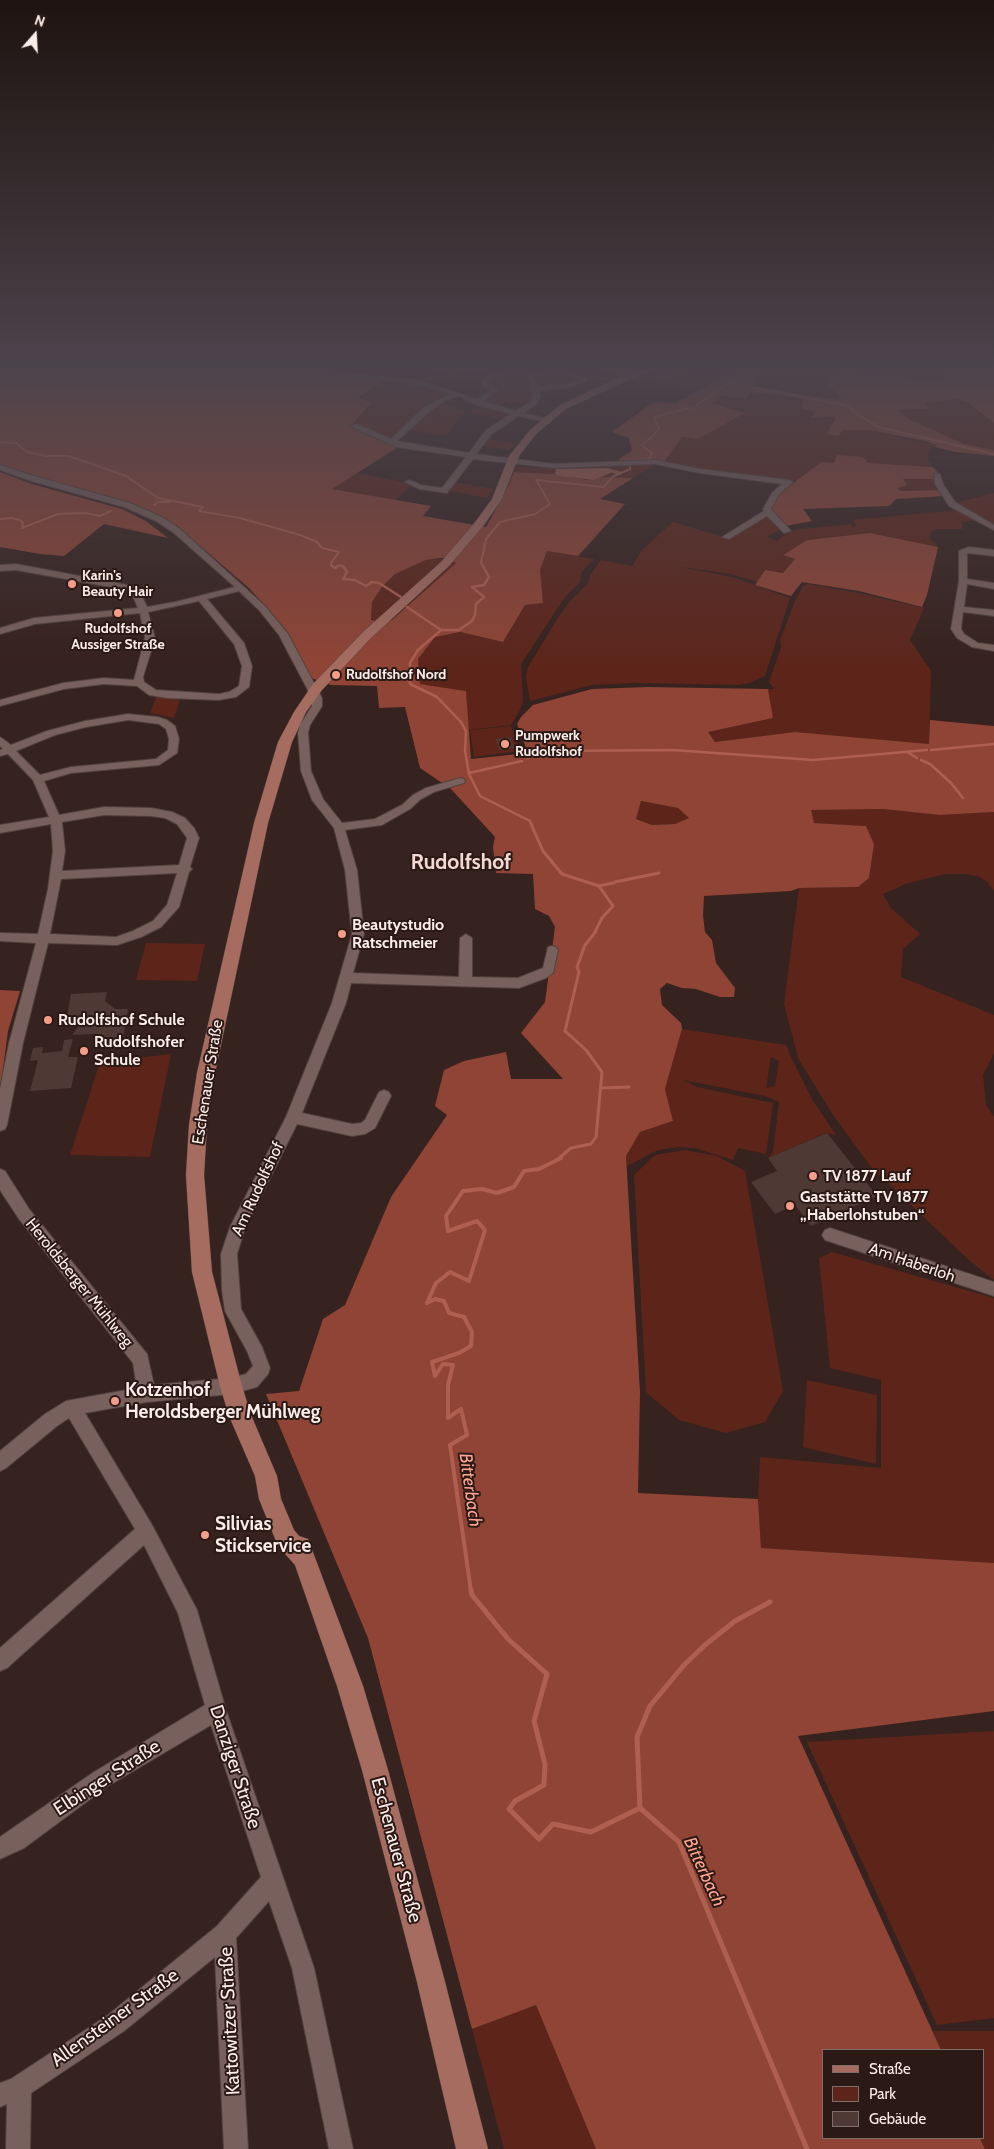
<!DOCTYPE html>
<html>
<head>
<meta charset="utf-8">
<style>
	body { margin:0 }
	#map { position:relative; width:994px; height:2149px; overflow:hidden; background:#36221e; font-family:Cabin,sans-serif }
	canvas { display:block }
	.legend { position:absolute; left:822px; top:2049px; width:162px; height:90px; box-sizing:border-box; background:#2b1915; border:1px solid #7e6d6a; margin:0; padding:6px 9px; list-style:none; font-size:15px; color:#faece9 }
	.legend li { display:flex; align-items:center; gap:10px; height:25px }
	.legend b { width:25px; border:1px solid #7e6d6a }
	.north { position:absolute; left:10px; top:10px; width:50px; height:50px; -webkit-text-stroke:4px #2b1915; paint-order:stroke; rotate:19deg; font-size:14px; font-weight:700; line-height:20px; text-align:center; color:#faece9 }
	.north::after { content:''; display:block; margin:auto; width:18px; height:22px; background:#faece9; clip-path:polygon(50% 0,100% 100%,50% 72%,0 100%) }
</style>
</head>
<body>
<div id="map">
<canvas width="994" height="2149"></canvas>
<ul class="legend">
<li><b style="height:6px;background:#a76c60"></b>Straße</li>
<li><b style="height:14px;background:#5d251a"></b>Park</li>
<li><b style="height:14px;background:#4e3935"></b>Gebäude</li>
</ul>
<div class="north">N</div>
</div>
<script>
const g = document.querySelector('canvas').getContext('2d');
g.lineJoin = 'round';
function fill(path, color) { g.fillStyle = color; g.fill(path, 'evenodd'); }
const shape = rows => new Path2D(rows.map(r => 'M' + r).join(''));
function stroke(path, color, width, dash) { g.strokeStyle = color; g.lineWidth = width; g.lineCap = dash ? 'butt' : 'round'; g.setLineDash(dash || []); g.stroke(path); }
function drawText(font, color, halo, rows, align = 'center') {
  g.font = font + ' Cabin,sans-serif'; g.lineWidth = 4; g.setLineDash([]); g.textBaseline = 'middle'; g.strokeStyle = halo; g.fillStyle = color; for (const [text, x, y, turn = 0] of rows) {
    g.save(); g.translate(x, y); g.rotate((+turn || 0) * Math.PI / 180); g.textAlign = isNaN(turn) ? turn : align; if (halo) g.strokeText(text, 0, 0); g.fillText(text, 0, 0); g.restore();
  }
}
fill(shape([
	[665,367,684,367,690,373,713,376,726,369,722,367,740,367,696,392,645,375],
	[778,367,844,367,833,372,827,386,843,397,838,400,753,385,755,378],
	[846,367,913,367,946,372,942,383],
	[513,369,519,370,531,380,534,397,529,404,525,406,507,401,494,407,483,402,498,391,487,382],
	[556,371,565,371,571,374,568,375,570,377,566,381,570,384,538,387,534,377],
	[388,378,412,382,455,393,435,401,421,410,392,439,351,425,372,402,358,399],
	[751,391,804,399,815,412,811,418,836,417,827,434,842,430,868,430,936,445,935,447,931,447,929,452,928,460,933,467,868,463,837,455,834,463,821,462,796,481,701,471,664,462,682,437,698,439,745,413,711,403,722,396,746,399],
	[946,398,967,402,994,423,994,450,964,444,909,419,897,410,929,409,925,403],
	[441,403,469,412,480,405,511,413,511,415,504,419,467,413,457,421,446,436,407,430],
	[488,439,515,443,510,450,481,446],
	[658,463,633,478,604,477,587,480,554,474,514,472,517,466,540,468],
	[357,473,413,484,395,500,331,489],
	[902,479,936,479,941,490,901,491,897,488],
	[454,482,494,489,487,498,447,490],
	[994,493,994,526,955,503],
	[959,510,978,520,962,522,962,529,935,529,930,534,931,540,938,547,870,533,807,540,784,554,795,559,783,573,765,570,757,582,731,574,674,566,732,577,790,598,765,676,749,683,738,685,635,683,592,685,530,701,526,677,528,667,559,616,571,600,587,584,591,574,601,560,632,566,643,549,673,522,723,537,768,514,782,528,767,537,777,541,788,532,794,530,850,524,853,527,857,526,852,520],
	[547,551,594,559,582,571,580,582,565,597,521,664,523,701,519,712,511,725,468,730,466,691,420,684,418,659,434,637,460,632,503,642,525,605,543,603,540,570],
	[438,558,456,563,392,620,385,622,371,619,372,602,382,587,395,574,426,560],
	[807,584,859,593,924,608,910,640,931,671,929,744,795,732,715,742,707,732,773,718,768,689,775,689,769,682,781,648,780,640,795,601,803,586],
	[156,697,180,700,174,718,150,713],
	[511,726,520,751,474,757,470,730],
	[640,801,678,808,689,818,675,824,652,825,636,819],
	[883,809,940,815,994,812,994,891,987,882,980,877,967,874,946,874,908,883,883,894,891,908,920,934,903,949,901,977,994,1015,994,1053,983,1075,986,1105,994,1117,994,1280,970,1261,871,1167,833,1115,798,1058,784,1004,799,888,858,887,869,878,874,844,866,826,814,823,810,810],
	[146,943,205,944,197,981,136,980],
	[682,1029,786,1045,791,1057,812,1099,836,1135,826,1133,768,1158,773,1152,779,1102,765,1096,683,1080,697,1087,773,1103,766,1154,738,1148,733,1160,695,1148,678,1147,658,1150,627,1166,626,1156,640,1132,673,1121,665,1089],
	[771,1057,779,1061,775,1086,766,1088],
	[171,1054,150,1157,70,1155,100,1062],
	[685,1150,717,1156,745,1171,783,1391,765,1422,726,1433,679,1420,646,1392,634,1175,655,1155],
	[832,1252,994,1298,994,1563,761,1548,758,1499,760,1457,881,1468,881,1380,830,1368,819,1258],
	[807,1380,877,1395,876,1464,803,1447],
	[994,1731,994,2018,937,2025,807,1742],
	[536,2005,596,2149,504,2149,472,2029],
	[933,2031,994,2031,994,2149,985,2149,980,2138,983,2138,983,2050,941,2050]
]), '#5d251a');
fill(shape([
	[0,367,334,367,331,371,353,374,354,376,388,378,358,398,372,402,350,427,398,447,332,489,431,506,423,516,486,527,507,489,514,472,554,474,587,480,604,477,633,478,600,499,625,504,578,556,547,551,540,570,543,603,525,605,503,642,460,632,435,637,418,659,420,684,466,691,471,759,528,753,517,724,521,717,533,705,592,689,648,687,768,689,773,718,708,732,715,742,795,732,929,744,930,720,994,726,994,812,940,815,883,809,811,810,814,823,866,826,874,844,869,878,858,887,799,888,791,891,704,896,703,915,705,932,712,940,716,963,735,988,734,997,720,997,696,989,682,988,667,983,660,989,662,1005,681,1023,682,1029,665,1089,673,1121,640,1132,626,1156,640,1392,638,1493,758,1499,761,1548,994,1563,994,1711,798,1736,941,2050,823,2050,823,2138,980,2138,985,2149,596,2149,536,2005,472,2029,368,1638,266,1394,299,1391,323,1319,345,1305,391,1197,447,1115,435,1106,444,1070,464,1061,506,1052,511,1079,563,1079,521,1033,545,1002,555,927,549,916,535,909,533,874,496,873,493,847,495,837,451,789,420,768,405,707,379,708,377,686,331,685,308,677,286,630,269,610,249,588,177,526,131,503,55,483,0,464],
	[438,558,446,558,456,563,392,620,384,622,371,620,372,602,382,587,395,574,426,560],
	[641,801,678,808,689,818,675,824,652,825,636,819],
	[489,367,480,372,468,369,455,376,430,368],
	[593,367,650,367,621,377],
	[740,367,778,367,755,378,754,386,838,400,842,397,827,386,828,380,833,372,844,367,942,383,945,372,913,367,994,367,994,423,967,402,955,399,925,403,929,409,898,410,909,419,964,444,994,450,994,456,955,452,935,447,936,445,925,441,868,430,842,430,838,436,827,434,836,417,810,418,815,412,801,408,804,399,751,392,746,399,723,396,712,403,745,413,698,439,682,437,664,462,620,463,619,459,632,451,629,438,612,432,620,426,654,402,676,403],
	[837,455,863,457,868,463,933,467,940,475,936,479,903,479,907,485,898,488,901,491,941,490,945,496,896,499,889,506,803,509,812,521,785,526,770,511,779,494,821,462,834,463],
	[0,472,32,484,122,509,146,521,168,538,104,524,64,556,40,554,0,547],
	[870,533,938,547,927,595,922,607,859,591,802,582,791,596,755,585,765,570,783,573,795,559,783,555,807,540],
	[0,990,20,991,8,1031,0,1092]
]), '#904435');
fill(shape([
	[608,468,611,469,611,473,593,480,560,476,555,474,556,469]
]), '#af5f4f');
stroke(shape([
	[730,383,849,406,855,413,878,427,994,454],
	[0,442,16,443,27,452,47,456,69,456,126,476,158,498,203,507,199,511,240,518,300,535,317,542,322,548,339,552,331,563,331,566,334,568],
	[154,505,158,502,170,502],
	[0,519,11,518,20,520,23,523,22,528,58,514,86,513,100,516,111,511],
	[336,568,340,565,344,568],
	[484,568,481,563,486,539,500,522,535,514,550,504,536,480,604,487,612,477,630,469,630,461,649,459,652,453,641,445,651,438,659,428,654,417,694,407,749,370,757,367]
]), '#af5f4f', 2);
stroke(shape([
	[332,566,335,568,338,566],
	[343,566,347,572,343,579,355,580,366,586,372,582,379,583,401,597],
	[483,566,489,577,484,585,472,587,484,597,476,604,475,615,472,621,459,630,441,630,418,650,410,663,410,684,437,697,461,722,466,731,465,751,469,774,480,796,530,821,532,826],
	[407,607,441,630],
	[931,750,994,744],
	[907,752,917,758],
	[528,758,533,755,555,751,673,750,813,760,927,750],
	[921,760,930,764,951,783,963,798],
	[469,773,522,761]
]), '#af5f4f', 2.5);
stroke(shape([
	[531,824,543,851,562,874,599,886,613,906,602,918,594,934,585,945,577,967,579,972,565,1031,586,1050,602,1072,596,1137,591,1144,571,1148,558,1159],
	[615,882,659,873],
	[599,886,613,883],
	[602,1088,629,1087]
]), '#af5f4f', 3);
stroke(shape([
	[471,1591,450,1445,467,1435,461,1409,448,1418,448,1385,453,1365,443,1364,435,1376,432,1362,459,1353,471,1346,472,1332,464,1317,449,1313,444,1301,435,1299,427,1303,436,1283,450,1272,469,1281,485,1230,477,1221,448,1231,446,1216,463,1191,482,1189,497,1193,514,1187,524,1171,539,1169,561,1158]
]), '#af5f4f', 4);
stroke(shape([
	[471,1590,472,1595,508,1639,547,1674,534,1721,545,1764,544,1785,515,1801,509,1809,539,1839,553,1824,591,1832,640,1808,679,1842,807,2149],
	[640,1808,637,1737,650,1706,684,1665,705,1645,735,1621,770,1602]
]), '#af5f4f', 5);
fill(shape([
	[611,469,622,472,623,473,620,475,609,472,609,470,611,469]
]), '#af5f4f');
fill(shape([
	[511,737,514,748,499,750,496,739],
	[107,992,105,1001,115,1009,128,1009,123,1038,95,1038,95,1034,72,1035,79,1026,67,1016,71,994],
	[73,1039,68,1057,78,1057,71,1088,30,1091,38,1060,30,1061,33,1048,43,1047,42,1053,62,1051,64,1040],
	[827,1133,877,1196,811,1226,795,1205,775,1214,751,1182,777,1171,768,1158]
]), '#4e3935');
const minor = shape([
	[507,367,522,367,530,373,562,367,585,378,586,381,567,388,539,391,541,397,536,405,523,413,550,419,550,423,518,416,492,434,476,454,554,464,655,460,700,469,789,480,793,482,779,494,771,509,791,531,784,533,767,516,729,539,722,537,764,511,763,509,772,493,782,484,700,473,655,464,554,468,473,459,447,493,419,489,405,482,409,480,421,485,442,488,466,457,396,447,350,426,357,424,391,439,423,408,442,398,451,394,415,384,355,377,352,375,353,374,416,380,477,399,490,390,482,385,482,380,507,367],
	[514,369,524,373,531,383,533,397,530,402,516,411,483,401,498,390,487,382,514,369],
	[559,371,579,380,566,384,538,387,533,376,559,371],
	[459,396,473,404,511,414,486,430,469,453,397,441,429,412,446,400,459,396],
	[0,465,34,476,130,503,162,517,180,529,265,606,288,634,322,698,322,706,310,725,308,733,311,771,323,799,342,823,375,819,402,805,413,795,426,788,460,778,464,779,465,781,464,783,434,792,421,799,410,809,382,825,345,830,357,870,364,934,353,973,459,977,460,938,466,934,472,938,472,977,518,978,543,968,548,947,552,946,556,947,558,950,553,973,546,978,519,988,351,983,346,1003,302,1113,352,1124,361,1123,365,1120,379,1092,384,1090,389,1092,391,1096,375,1128,365,1134,352,1136,297,1124,245,1228,237,1254,241,1309,262,1347,270,1368,268,1374,257,1387,231,1394,147,1402,85,1413,152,1525,197,1610,226,1710,314,1968,353,2149,329,2149,292,1968,269,1901,236,1938,248,2149,224,2149,215,1957,124,2031,31,2093,30,2149,6,2149,7,2104,0,2107,0,2083,11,2079,108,2015,217,1926,261,1877,211,1725,108,1786,24,1848,0,1859,0,1837,94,1772,205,1705,178,1613,144,1545,7,1668,0,1671,0,1648,135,1529,69,1418,57,1426,6,1468,0,1471,0,1451,45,1414,66,1401,137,1388,133,1363,19,1219,0,1190,0,1169,5,1171,29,1209,147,1354,154,1385,231,1378,246,1374,253,1366,247,1351,225,1311,222,1290,221,1254,230,1227,286,1117,332,1003,352,934,345,870,334,828,312,800,301,771,298,733,300,725,312,706,312,698,279,635,259,610,239,591,207,599,244,643,252,666,249,687,236,697,219,700,167,698,149,695,137,686,104,684,64,689,0,706,0,700,63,683,104,678,134,680,145,638,140,613,35,624,0,634,0,628,34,618,138,608,132,594,127,590,16,570,0,571,0,565,16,564,133,586,140,592,147,607,175,602,235,587,174,533,156,521,124,507,28,480,0,470,0,465],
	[199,601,234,644,242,666,239,686,229,692,219,694,156,690,144,682,143,677,155,638,148,612,199,601],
	[934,474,940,474,943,484,955,502,994,525,994,530,949,506,935,484,934,474],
	[969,547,994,550,994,556,967,553,967,579,994,583,994,589,967,584,964,607,994,610,994,616,963,612,961,629,964,634,978,643,994,645,994,651,972,647,957,638,951,629,959,581,959,551,969,547],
	[128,714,158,717,167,720,175,726,179,739,177,753,159,765,71,773,44,781,59,815,104,807,151,808,172,812,185,818,194,828,199,838,190,867,192,869,189,872,179,907,161,927,141,937,117,945,48,943,23,1043,7,1125,5,1129,0,1131,0,1089,9,1043,36,943,0,941,0,933,38,934,48,889,53,851,51,824,0,833,0,825,49,817,33,780,8,754,0,756,0,750,3,749,0,746,0,737,11,745,47,731,85,721,128,714],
	[128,720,159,724,166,729,169,739,168,750,156,759,71,767,40,775,16,751,55,735,86,727,128,720],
	[104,815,151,816,165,818,177,824,187,838,179,865,62,871,65,851,62,822,104,815],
	[177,873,167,905,153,921,133,931,116,937,50,934,61,879,177,873],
	[830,1228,994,1282,994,1296,825,1240,822,1235,825,1230,830,1228]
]);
const major = shape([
	[648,367,662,367,624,382,566,409,536,434,519,456,502,499,484,525,449,566,371,638,322,690,306,712,292,742,268,823,215,1073,207,1125,204,1175,212,1272,242,1386,251,1415,277,1476,281,1499,294,1530,299,1536,308,1539,363,1686,388,1770,445,1982,488,2149,456,2149,417,1982,362,1770,337,1686,295,1565,278,1546,259,1499,255,1476,229,1416,220,1386,192,1272,186,1175,189,1125,197,1073,254,823,278,742,294,712,313,684,363,632,441,562,476,521,492,499,509,456,530,430,560,405,618,378,648,367]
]);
stroke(minor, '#51413e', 2);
stroke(major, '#51413e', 1);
fill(minor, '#78615c');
fill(major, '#a76c60');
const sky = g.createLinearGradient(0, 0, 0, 668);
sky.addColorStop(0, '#1e1310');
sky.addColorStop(0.55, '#4c444c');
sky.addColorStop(1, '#4c444c00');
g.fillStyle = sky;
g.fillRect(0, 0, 994, 668);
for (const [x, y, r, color] of [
	[72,584,5,"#f49d8b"],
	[118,613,5,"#f49d8b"],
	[336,675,5,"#f49d8b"],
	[505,744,5,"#f49d8b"],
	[342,934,5,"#f49d8b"],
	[48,1020,5,"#f49d8b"],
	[84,1051,5,"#f49d8b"],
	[813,1176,5,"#f49d8b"],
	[790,1206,5,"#f49d8b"],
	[115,1401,5,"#f49d8b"],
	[205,1535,5,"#f49d8b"]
]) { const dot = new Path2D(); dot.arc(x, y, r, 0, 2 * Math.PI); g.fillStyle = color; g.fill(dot); stroke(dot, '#2b1915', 2); }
drawText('bold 14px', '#faece9', '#2b1915', [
	["Karin's",82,576],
	["Beauty Hair",82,592],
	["Rudolfshof",118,629,"center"],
	["Aussiger Straße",118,645,"center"],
	["Rudolfshof Nord",346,675],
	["Pumpwerk",515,736],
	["Rudolfshof",515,752]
], 'left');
drawText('bold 16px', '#faece9', '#2b1915', [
	["Beautystudio",352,925],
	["Ratschmeier",352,943],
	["Rudolfshof Schule",58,1020],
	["Rudolfshofer",94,1042],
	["Schule",94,1060],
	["TV 1877 Lauf",823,1176],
	["Gaststätte TV 1877",800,1197],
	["„Haberlohstuben“",800,1215]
], 'left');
drawText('16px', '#faece9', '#2b1915', [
	["Eschenauer Straße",208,1082,-81],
	["Am Rudolfshof",258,1189,-65],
	["Am Haberloh",912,1263,19],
	["Heroldsberger Mühlweg",79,1283,51]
]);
drawText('italic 18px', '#fea592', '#2b1915', [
	["Bitterbach",470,1490,82],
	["Bitterbach",704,1872,65]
]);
drawText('bold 19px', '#faece9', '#2b1915', [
	["Kotzenhof",125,1390],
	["Heroldsberger Mühlweg",125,1412],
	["Silivias",215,1524],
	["Stickservice",215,1546]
], 'left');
drawText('19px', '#faece9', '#2b1915', [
	["Danziger Straße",235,1767,72],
	["Elbinger Straße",107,1778,-33],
	["Eschenauer Straße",396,1850,75],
	["Allensteiner Straße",115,2018,-36],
	["Kattowitzer Straße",230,2021,-93]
]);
drawText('bold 21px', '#f4d9d3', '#2b1915', [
	["Rudolfshof",461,863]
]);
</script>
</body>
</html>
